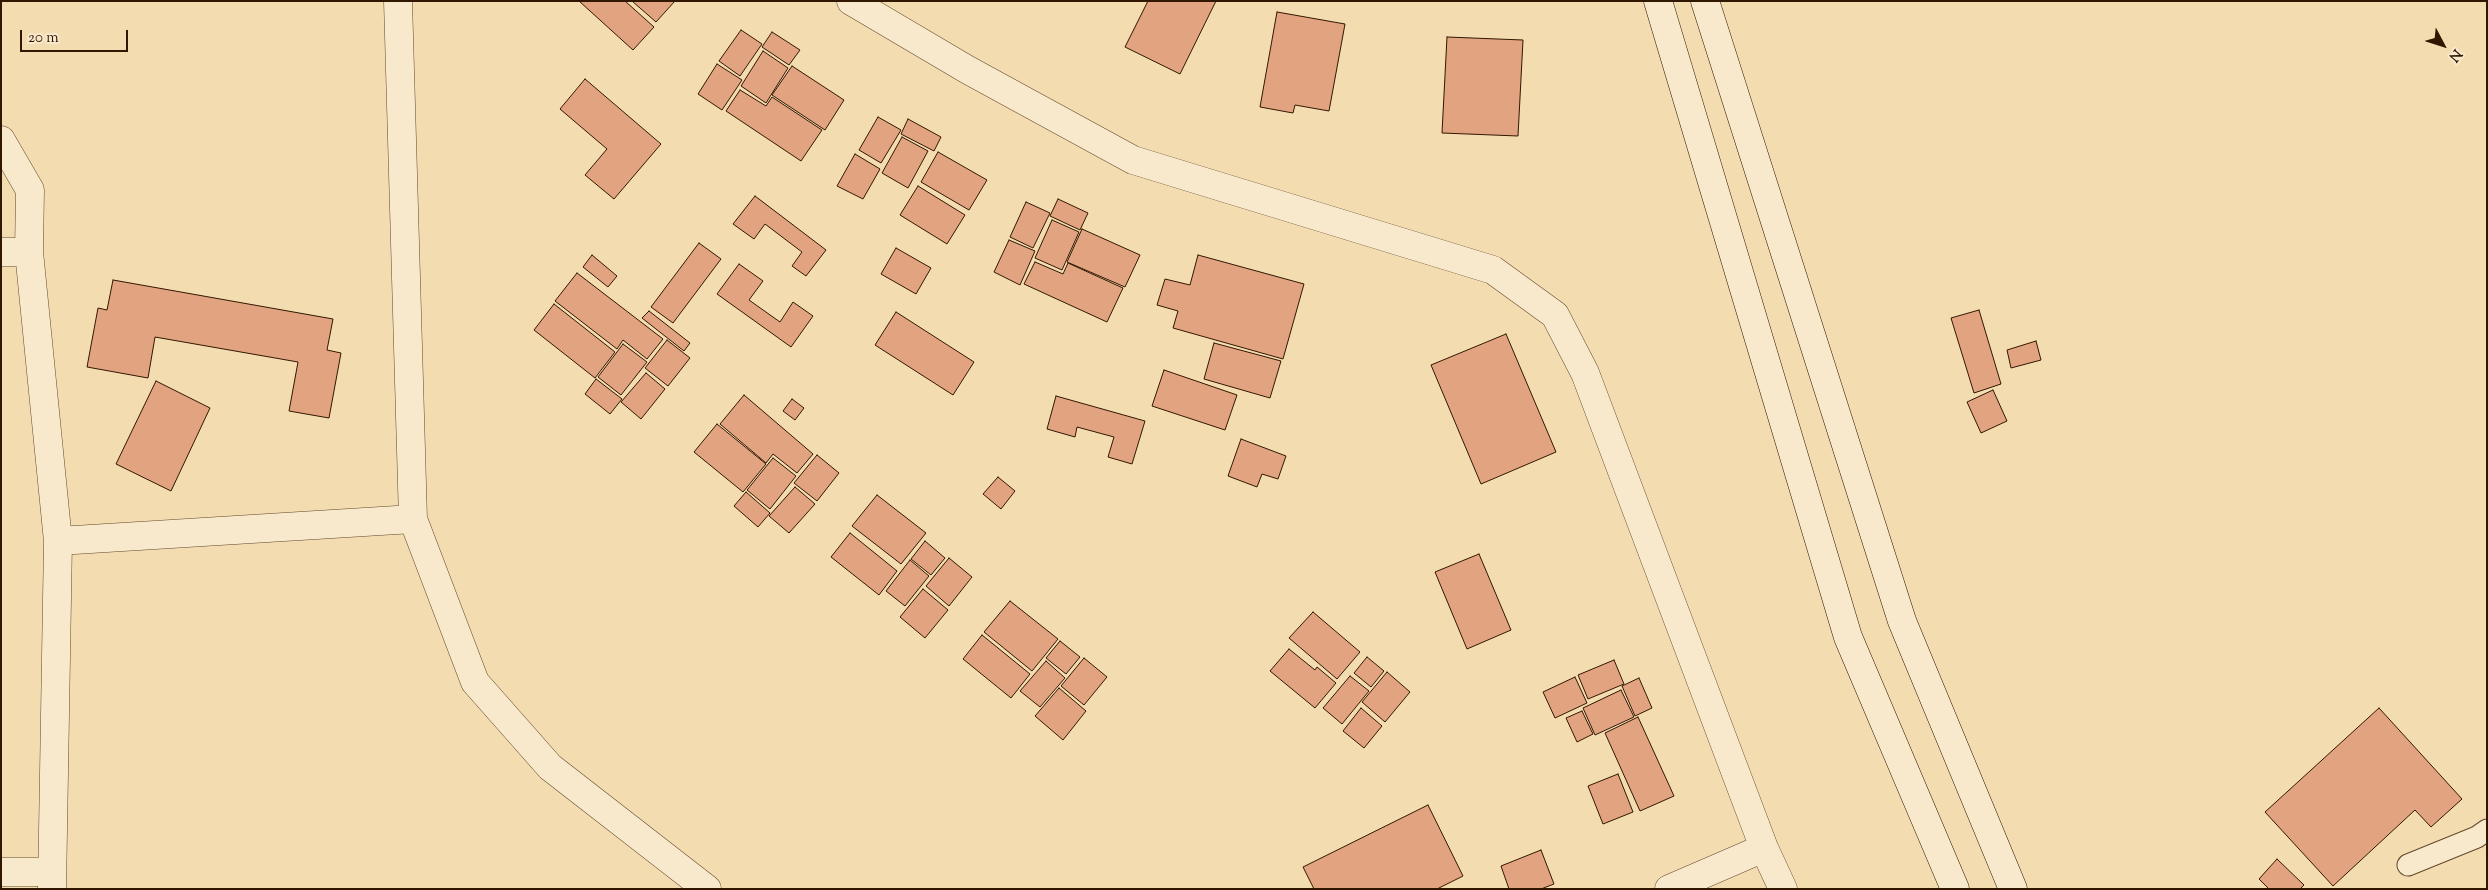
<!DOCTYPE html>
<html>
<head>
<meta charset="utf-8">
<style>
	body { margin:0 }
	#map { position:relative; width:2488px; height:890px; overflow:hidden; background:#f4dcb1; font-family:"Sorts Mill Goudy",serif }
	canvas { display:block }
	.frame { position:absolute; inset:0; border:2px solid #311700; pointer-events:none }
	.north { position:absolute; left:2418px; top:20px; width:50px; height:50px; -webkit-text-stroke:4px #f8e8cc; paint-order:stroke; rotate:130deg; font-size:14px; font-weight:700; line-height:20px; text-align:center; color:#311700 }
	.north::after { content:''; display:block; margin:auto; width:18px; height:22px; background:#311700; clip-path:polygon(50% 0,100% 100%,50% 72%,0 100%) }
	.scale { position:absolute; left:20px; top:30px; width:108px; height:22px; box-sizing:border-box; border:2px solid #311700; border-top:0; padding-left:6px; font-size:15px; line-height:18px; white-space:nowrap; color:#311700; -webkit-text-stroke:4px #f8e8cc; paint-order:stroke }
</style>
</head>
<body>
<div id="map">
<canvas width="2488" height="890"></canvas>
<div class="frame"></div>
<div class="north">N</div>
<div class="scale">20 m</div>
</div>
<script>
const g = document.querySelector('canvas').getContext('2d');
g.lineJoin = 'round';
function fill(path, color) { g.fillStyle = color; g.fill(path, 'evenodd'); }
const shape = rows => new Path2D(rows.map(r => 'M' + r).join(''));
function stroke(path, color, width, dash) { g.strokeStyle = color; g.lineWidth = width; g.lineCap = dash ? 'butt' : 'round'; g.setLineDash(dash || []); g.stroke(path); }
const building = shape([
	[579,1,625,1,654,27,633,50,579,1],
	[632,1,675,1,656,22,632,1],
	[1148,1,1216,1,1180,74,1125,47,1148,1],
	[1277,12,1345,24,1329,111,1295,105,1293,113,1260,107,1277,12],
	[741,30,762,44,740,76,719,61,741,30],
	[772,32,800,50,789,65,762,47,772,32],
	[1447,37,1523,40,1518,136,1442,133,1447,37],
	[763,51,788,68,766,103,741,86,763,51],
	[717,64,742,80,722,110,698,94,717,64],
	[792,66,844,100,825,130,772,95,792,66],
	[585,79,661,144,614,199,585,175,607,149,560,109,585,79],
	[740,90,766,106,772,97,822,130,801,161,726,111,740,90],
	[878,117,901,130,881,163,859,150,878,117],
	[908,119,941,137,934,151,901,134,908,119],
	[902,137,928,151,908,188,882,173,902,137],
	[938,152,987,180,969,210,921,182,938,152],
	[855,154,880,169,863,199,837,186,855,154],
	[918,186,965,215,947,244,900,215,918,186],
	[755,196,826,250,806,276,792,266,802,252,765,224,754,239,733,224,755,196],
	[1058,199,1088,213,1080,230,1050,216,1058,199],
	[1026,202,1050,213,1033,248,1010,237,1026,202],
	[1052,220,1079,232,1062,270,1035,258,1052,220],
	[1082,229,1140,255,1125,287,1067,262,1082,229],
	[1009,240,1035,251,1020,285,994,272,1009,240],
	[699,243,721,259,673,323,651,307,699,243],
	[896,248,931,268,916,294,881,274,896,248],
	[592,255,617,276,608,287,583,267,592,255],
	[1198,255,1304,284,1283,359,1173,328,1178,311,1157,305,1165,279,1190,285,1198,255],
	[1035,262,1063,274,1068,263,1123,288,1107,322,1024,284,1035,262],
	[739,264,763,281,749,300,780,322,793,302,813,316,791,347,717,294,739,264],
	[577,273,663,339,647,359,623,340,617,349,555,301,577,273],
	[113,280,333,319,327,350,341,353,329,418,289,411,298,362,155,337,148,378,87,367,98,308,107,310,113,280],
	[554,304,615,352,595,378,534,330,554,304],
	[1979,310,2001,384,1974,393,1951,318,1979,310],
	[649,311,690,343,684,351,642,318,649,311],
	[896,312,974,362,953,395,875,345,896,312],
	[1506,334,1556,452,1481,484,1431,365,1506,334],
	[667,340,690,358,668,386,645,368,667,340],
	[2036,341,2041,360,2011,368,2007,350,2036,341],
	[1214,343,1281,361,1270,398,1204,379,1214,343],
	[623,344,647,362,621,395,598,377,623,344],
	[1164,370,1237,395,1225,430,1152,406,1164,370],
	[646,373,665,389,641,419,621,402,646,373],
	[596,379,622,399,610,414,585,394,596,379],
	[156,381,210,408,171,491,116,464,156,381],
	[1993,390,2007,421,1981,433,1967,402,1993,390],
	[744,395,813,454,797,473,773,454,766,463,720,424,744,395],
	[1056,396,1145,421,1132,464,1108,457,1114,437,1077,427,1075,437,1047,429,1056,396],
	[792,399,804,408,795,420,783,411,792,399],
	[717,424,766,464,743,492,694,452,717,424],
	[1241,439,1286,456,1278,479,1262,474,1257,487,1228,476,1241,439],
	[817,455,839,473,817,501,794,483,817,455],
	[773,458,796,476,770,509,747,490,773,458],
	[998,477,1015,491,1001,509,983,494,998,477],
	[795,487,815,504,789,533,769,516,795,487],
	[746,492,770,513,758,527,734,506,746,492],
	[877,495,926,533,901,564,852,526,877,495],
	[850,533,897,571,879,595,831,557,850,533],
	[925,541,945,558,931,575,911,559,925,541],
	[1479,554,1511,630,1467,649,1435,572,1479,554],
	[949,558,972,577,949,606,926,586,949,558],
	[910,560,929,576,905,606,886,591,910,560],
	[923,589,948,610,925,638,900,617,923,589],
	[1010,601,1058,639,1032,671,984,632,1010,601],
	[1313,612,1360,652,1337,679,1289,638,1313,612],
	[982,635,1030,674,1011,698,963,659,982,635],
	[1060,641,1080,657,1066,674,1046,658,1060,641],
	[1289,649,1315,670,1317,667,1336,683,1315,708,1270,671,1289,649],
	[1367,657,1384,671,1371,687,1354,673,1367,657],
	[1084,658,1107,677,1084,705,1061,686,1084,658],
	[1614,660,1624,684,1588,699,1578,675,1614,660],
	[1046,661,1065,678,1040,707,1020,691,1046,661],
	[1387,672,1410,692,1385,722,1362,702,1387,672],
	[1350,676,1369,691,1342,724,1323,708,1350,676],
	[1575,677,1587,703,1555,718,1543,692,1575,677],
	[1639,678,1652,708,1635,716,1622,686,1639,678],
	[1059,688,1086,711,1063,740,1035,716,1059,688],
	[1621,690,1634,717,1595,735,1583,708,1621,690],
	[1361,708,1382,726,1364,748,1343,731,1361,708],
	[2379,708,2462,799,2431,827,2415,810,2333,886,2265,812,2379,708],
	[1582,711,1593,734,1577,742,1566,718,1582,711],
	[1638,717,1674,796,1640,811,1605,733,1638,717],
	[1618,774,1633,812,1603,824,1588,786,1618,774],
	[1428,805,1463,876,1437,889,1314,889,1303,867,1428,805],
	[1541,850,1554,884,1541,889,1509,889,1501,866,1541,850],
	[2277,859,2304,885,2300,889,2269,889,2259,879,2277,859]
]);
fill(building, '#e2a381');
stroke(building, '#311700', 1);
const lane = shape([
	[2408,865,2477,837,2487,830]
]);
const street = shape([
	[398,1,413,519,475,682,550,767,707,889],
	[851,1,968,70,1133,160,1493,270,1555,315,1585,373,1764,848,1783,889],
	[1,140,30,190,29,252],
	[1,252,29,252,58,541,52,889],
	[58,541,413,519],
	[1,872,52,872],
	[1669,889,1764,848]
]);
const secondary = shape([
	[1658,1,1848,637,1955,889],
	[1705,1,1902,621,2013,889]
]);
stroke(lane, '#62482c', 23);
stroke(street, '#62482c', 29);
stroke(secondary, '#311700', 29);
stroke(lane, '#f8e8cc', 21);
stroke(street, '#f8e8cc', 28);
stroke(secondary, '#f8e8cc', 28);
</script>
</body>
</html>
